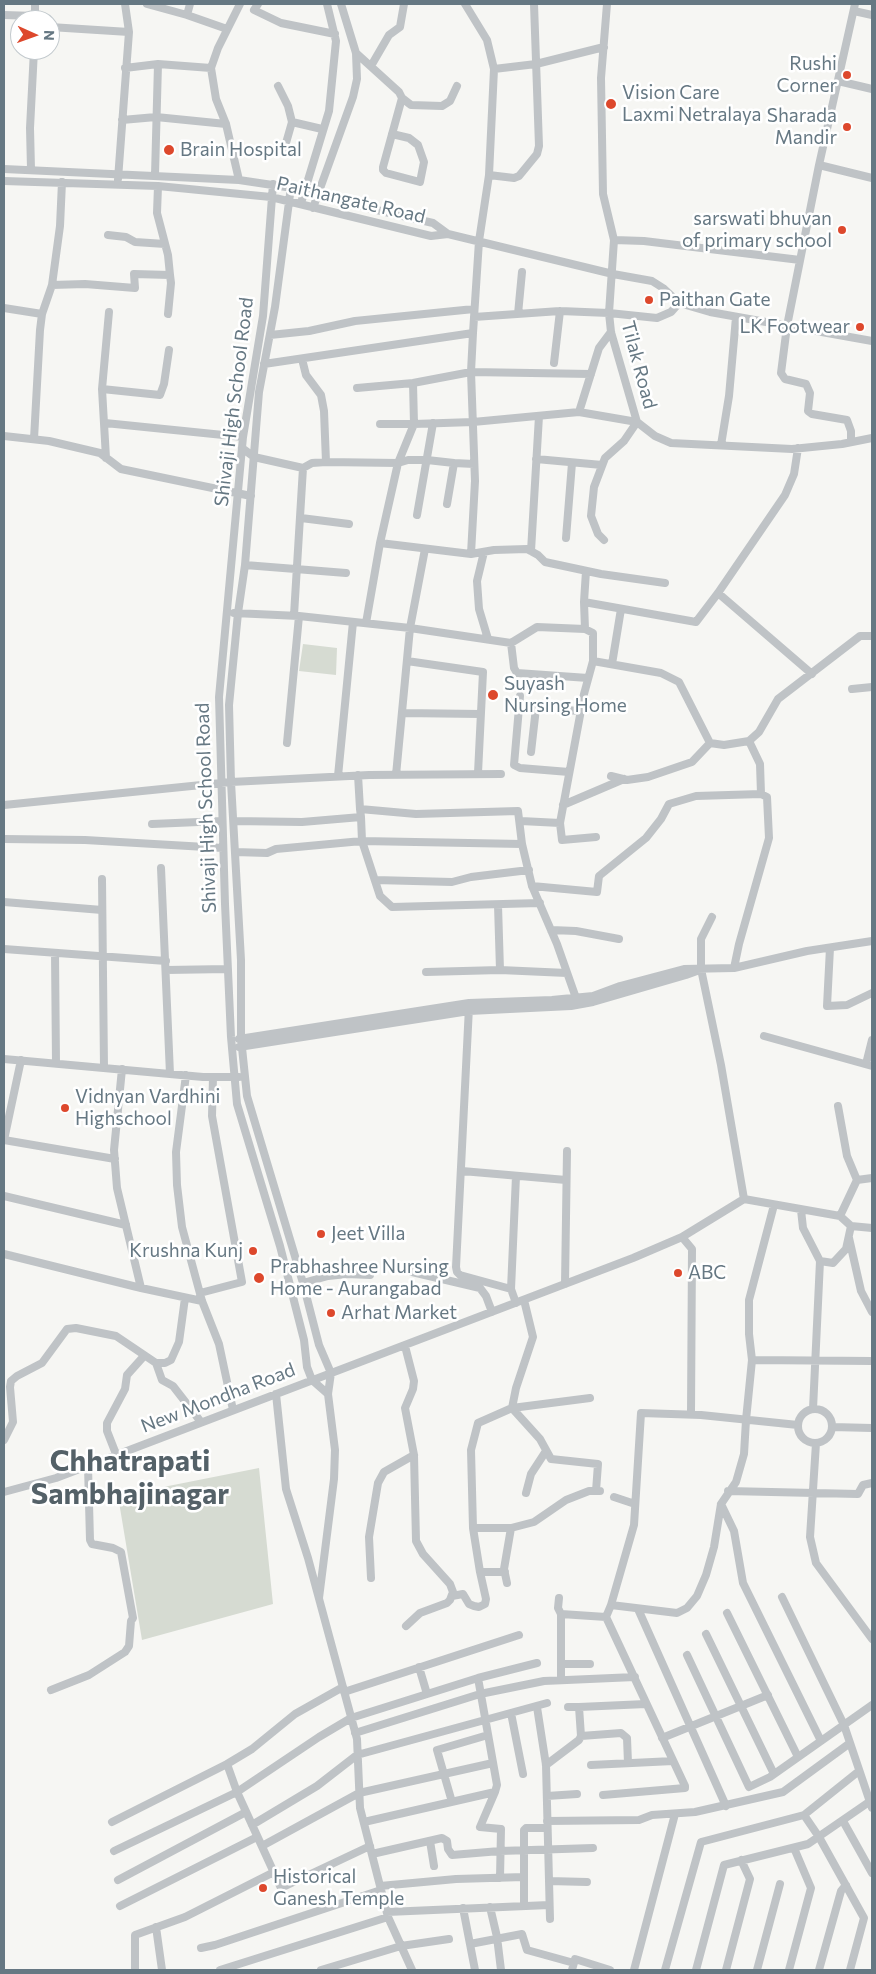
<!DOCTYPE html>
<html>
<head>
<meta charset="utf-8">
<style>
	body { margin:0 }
	#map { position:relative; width:876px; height:1974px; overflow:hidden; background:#f6f6f3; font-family:Commissioner,sans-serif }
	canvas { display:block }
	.frame { position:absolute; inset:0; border:5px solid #667883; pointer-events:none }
	.north { position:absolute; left:10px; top:10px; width:50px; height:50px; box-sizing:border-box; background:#fff; border:1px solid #c2c9cd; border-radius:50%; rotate:92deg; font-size:14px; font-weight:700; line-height:20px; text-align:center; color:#667883 }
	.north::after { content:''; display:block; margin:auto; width:18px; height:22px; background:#dd482c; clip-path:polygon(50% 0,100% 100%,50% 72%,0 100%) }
</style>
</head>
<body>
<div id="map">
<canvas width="876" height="1974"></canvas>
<div class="frame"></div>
<div class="north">N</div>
</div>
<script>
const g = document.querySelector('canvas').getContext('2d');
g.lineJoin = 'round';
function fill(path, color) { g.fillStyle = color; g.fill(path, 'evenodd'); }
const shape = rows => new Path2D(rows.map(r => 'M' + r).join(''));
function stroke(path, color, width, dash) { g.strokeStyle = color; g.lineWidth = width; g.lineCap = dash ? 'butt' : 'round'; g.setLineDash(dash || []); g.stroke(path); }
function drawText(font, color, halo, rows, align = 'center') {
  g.font = font + ' Commissioner,sans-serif'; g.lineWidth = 5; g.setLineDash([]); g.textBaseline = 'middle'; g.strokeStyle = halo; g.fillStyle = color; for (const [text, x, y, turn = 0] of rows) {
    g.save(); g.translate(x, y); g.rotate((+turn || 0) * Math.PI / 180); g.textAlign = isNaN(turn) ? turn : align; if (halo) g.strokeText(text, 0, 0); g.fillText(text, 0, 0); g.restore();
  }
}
fill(shape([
	[303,644,337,648,336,675,299,671],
	[259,1468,273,1604,142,1640,118,1496]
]), '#d6dbd2');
stroke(shape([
	[147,4,187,15,190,4],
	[258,4,254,10,281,23,335,34],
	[465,4,487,40,494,69,489,175,479,241,473,333,471,372,475,481,471,554],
	[607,4,601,78,603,194,614,240,609,313,611,332,637,422,655,436,671,443,792,449,842,444,872,438],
	[854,11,872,15],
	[4,15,35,16],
	[187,15,227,29],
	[35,19,35,4],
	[50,27,129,32],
	[356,53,399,92,402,98,383,167,383,170,386,173,420,182,424,162,418,145,409,138,392,134],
	[371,66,389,35,400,27,404,4],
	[125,68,158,64,211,68],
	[494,69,536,64,604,47],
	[838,81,872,89],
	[278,86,288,106,292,122,322,129],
	[402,98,411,105,442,106,450,101,457,86],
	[122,120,156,117,226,124],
	[284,150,292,122],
	[819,165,872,178],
	[4,169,239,180,306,190,368,208,433,223,448,234,613,274,652,281,663,288,679,303,710,312,872,341],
	[31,169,30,128,34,50],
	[155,175,158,64],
	[489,175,514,178,519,176,537,154,539,146,534,4],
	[118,179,129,32,125,4],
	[239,180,226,124,216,99,211,68,218,48,240,4],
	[4,181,158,186,271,197,431,236,448,234],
	[273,184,263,316,243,437,219,697,225,904,231,1037,237,1104,280,1246,304,1340,307,1367,312,1380,328,1394],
	[291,187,275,307,259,392,245,565,238,613,229,705,231,782,241,960,241,1038,247,1096,303,1283,319,1345,331,1373,328,1394,335,1450,334,1479,319,1598],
	[301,203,329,111,336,41,327,4],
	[313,208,353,97,357,79,356,53,341,4],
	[108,235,126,237,135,242,165,244],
	[614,240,644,241,800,260],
	[52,285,85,284,135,288,134,274,170,275,168,255,157,213,158,186],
	[4,308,42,314],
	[168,314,171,283,170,275],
	[518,314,522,272],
	[474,317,560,311,609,313,657,318,671,312,679,303],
	[270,335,309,331,355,321,474,309],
	[302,359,306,375,321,395,324,411,326,462],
	[554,363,560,311],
	[264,364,473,333],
	[357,388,413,383,471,372,591,374],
	[102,389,160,395,164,384,169,350],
	[579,412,599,348,611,332],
	[105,423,243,437],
	[380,424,414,424,413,383],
	[4,436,49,441,100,453,121,469,251,496],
	[34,439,40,330,42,314,52,285,60,226,62,182],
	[851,442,851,431,847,420,812,414,808,411,810,393,806,384,785,379,781,373,787,326,819,165,855,4],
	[721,445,729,396,736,317],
	[242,448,254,457,303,468,312,463,326,462,398,463,408,460,427,460,454,463],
	[106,458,102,389,109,312],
	[536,459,602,465],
	[447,504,454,463,474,464],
	[417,515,433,423],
	[301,518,349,524],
	[566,538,572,463],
	[380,543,471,554,494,550,527,549,538,555,545,562,601,574,665,583],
	[531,551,539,416],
	[484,552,477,581,479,609,488,639],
	[245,565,346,573],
	[718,593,812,674],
	[584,602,696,622,718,593,785,495,794,474,798,448],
	[234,613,299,616,410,628,511,643,537,627,585,629,593,633,593,661,661,673,679,682,710,743,724,745,749,741,759,732,778,699,860,636,872,636],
	[294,615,303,468],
	[366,623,380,543,398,463,414,424,473,422,579,412,637,422,624,441,605,458,594,487,591,516,598,534,604,540],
	[585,629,584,602,586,571],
	[511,643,514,668,517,673,588,678],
	[407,661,483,672,478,773],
	[612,664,621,609],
	[852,689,872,687],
	[520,696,514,765,520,768,569,772],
	[402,713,480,714],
	[749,741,760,764,761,794],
	[287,743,299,616],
	[531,752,536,708,580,711],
	[358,775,360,809],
	[396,775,410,628,425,549],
	[338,776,353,622],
	[611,776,627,780,648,777,692,762,710,743],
	[4,805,231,782,369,775,501,774],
	[563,805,624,779],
	[361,817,362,841,380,896,392,907,540,903],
	[234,821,302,822,361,817,360,809,416,814,518,811,522,844,532,886,557,944,576,998],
	[521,821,560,823,584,694,593,661],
	[560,823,562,840,596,837],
	[152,824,222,821],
	[4,839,85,840,223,848],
	[235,852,267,853,276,849,362,841,522,844],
	[161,868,170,1074],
	[102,879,104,1068],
	[375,880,452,882,471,877,529,870],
	[532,886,597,892,599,876,646,838,661,819,669,804,696,796,761,794,767,797,769,838,739,944,734,968],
	[4,902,102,910],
	[498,905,500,970],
	[712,917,701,939,701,969,721,1065,744,1199],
	[551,930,576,931,619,939],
	[830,948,827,1006,847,1005,872,993],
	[4,949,166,961],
	[55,953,56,1063],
	[166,970,228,969],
	[426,972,500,970,567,973],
	[469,1007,456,1267,457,1272,460,1275,511,1289,516,1303],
	[764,1036,872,1066],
	[239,1039,469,1003,552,1000,593,996,620,986,684,969,734,968,807,951,872,941],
	[239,1047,469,1011,571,1006,593,1002,686,975,697,971],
	[4,1059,203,1077,239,1077],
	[866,1064,872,1040],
	[122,1069,114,1150,117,1188,141,1288],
	[186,1075,176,1152,177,1185,182,1227,202,1301,219,1344,233,1410],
	[838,1106,847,1156,857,1180],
	[4,1140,115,1159],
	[4,1140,21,1060],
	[462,1171,566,1180],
	[4,1196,126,1225],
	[801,1210,803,1228,820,1261,833,1263,846,1249,851,1226],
	[840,1216,857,1180,872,1178],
	[682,1237,692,1249,691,1414],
	[849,1238,861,1291,872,1312],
	[4,1254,141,1288,202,1301],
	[412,1272,480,1288,486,1296,492,1312],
	[303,1283,328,1276,347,1274,370,1275],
	[565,1284,567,1151],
	[511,1289,516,1176],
	[200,1293,242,1282,212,1116,213,1077],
	[524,1300,533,1337,516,1388,512,1408,540,1439,551,1459,598,1464,596,1491],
	[405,1346,414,1381,413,1389,405,1408,414,1455,416,1541,423,1554,450,1584,453,1592,450,1600,447,1603,420,1613,406,1626],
	[752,1360,872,1361],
	[156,1363,162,1380,173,1386,201,1422],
	[276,1394,286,1489,308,1558,357,1739,360,1808,388,1917,412,1970],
	[813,1409,820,1261],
	'798 1426a17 17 0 1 1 34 0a17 17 0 1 1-34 0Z',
	[832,1427,872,1428],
	[4,1440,13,1422,10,1387,11,1381,17,1376,42,1363,67,1329,76,1328,116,1336,156,1363,165,1363,171,1360,179,1342,185,1298],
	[816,1443,810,1537,816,1563,872,1639],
	[116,1454,107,1431,107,1423,125,1389,127,1375,144,1356],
	[728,1491,858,1494,863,1485,872,1483],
	[4,1492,56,1478,633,1258,682,1237,744,1199,840,1216,851,1226,872,1228],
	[526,1493,531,1474,546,1451],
	[614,1497,635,1504],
	[721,1504,734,1531,743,1583,821,1741],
	[473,1528,511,1528,534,1522,566,1500,589,1491,600,1491],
	[505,1572,480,1572,473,1528,471,1450,478,1423,512,1408,590,1398],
	[371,1578,369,1537,378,1483,384,1472,414,1455],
	[507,1583,504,1569,511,1528],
	[452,1596,463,1594,469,1604,474,1606,479,1607,485,1604,486,1599,480,1572],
	[782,1597,844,1725,872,1808],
	[559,1598,558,1608,561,1614],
	[611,1605,677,1613,687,1608,697,1596,706,1575,714,1547,721,1504,736,1482,744,1454,746,1420,752,1360,749,1334,749,1300,774,1205],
	[638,1609,726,1806],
	[727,1613,798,1757],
	[706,1634,774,1774],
	[687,1655,749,1787,770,1777,872,1705],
	[561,1664,590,1664],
	[419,1667,427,1694],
	[561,1679,561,1614,606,1617],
	[51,1690,89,1675,125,1652,129,1646,131,1621,133,1618,121,1552,113,1548,92,1544,90,1540,88,1466],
	[344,1692,519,1635],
	[537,1707,546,1765,550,1919],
	[568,1707,579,1707],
	[511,1713,523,1774],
	[355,1733,480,1694,544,1681,635,1677],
	[581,1736,579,1707,646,1704],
	[662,1738,768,1695],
	[227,1764,252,1749,295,1714,343,1687],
	[546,1765,579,1740,581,1736,621,1733,627,1738,628,1763],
	[591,1765,673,1761],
	[495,1792,480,1827,501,1829,500,1878],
	[603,1795,685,1788,685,1786,606,1617,611,1605,634,1525,641,1413,701,1415,798,1425],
	[547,1796,577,1794],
	[452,1802,437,1750,488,1735],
	[804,1815,819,1837,864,1918,850,1970],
	[547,1821,639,1820,652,1815,695,1812,783,1792,850,1743],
	[843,1821,872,1873],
	[112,1822,227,1764,237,1792,281,1888,370,1846],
	[364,1822,495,1792,497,1785,478,1678],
	[252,1825,317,1786,357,1755,547,1703],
	[430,1841,434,1866],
	[262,1846,359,1793,493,1763],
	[114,1851,237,1792,319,1737,351,1718,478,1678,537,1663],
	[372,1854,442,1838,447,1841,448,1849,452,1855,500,1851,593,1848],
	[118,1880,246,1812],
	[549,1881,587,1882],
	[380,1886,456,1879,524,1877],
	[120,1906,257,1837],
	[524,1906,524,1830,526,1828,547,1828],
	[490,1907,497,1937,501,1970],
	[463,1908,475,1970],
	[387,1912,549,1905],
	[156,1927,162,1970],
	[470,1944,522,1934,527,1950,574,1963],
	[201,1948,215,1945,381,1890],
	[135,1970,135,1935,185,1917,274,1872],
	[220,1970,388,1917],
	[321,1970,401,1946,449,1939],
	[572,1970,575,1959,610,1970],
	[634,1970,675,1814],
	[665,1970,701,1842,804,1815,859,1771],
	[696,1970,724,1865,808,1844,869,1802],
	[726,1970,750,1879,741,1860],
	[757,1970,780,1884],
	[789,1970,811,1888,794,1848],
	[819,1970,841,1891,846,1885]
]), '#bfc3c6', 8);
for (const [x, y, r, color] of [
	[847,75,5,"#dd482c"],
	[611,104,6,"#dd482c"],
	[847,127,5,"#dd482c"],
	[169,150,6,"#dd482c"],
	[842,230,5,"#dd482c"],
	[649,300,5,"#dd482c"],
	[860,327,5,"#dd482c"],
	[493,695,6,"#dd482c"],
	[65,1108,5,"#dd482c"],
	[321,1234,5,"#dd482c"],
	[253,1251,5,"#dd482c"],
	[678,1273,5,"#dd482c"],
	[259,1278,6,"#dd482c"],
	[331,1313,5,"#dd482c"],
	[263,1888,5,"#dd482c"]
]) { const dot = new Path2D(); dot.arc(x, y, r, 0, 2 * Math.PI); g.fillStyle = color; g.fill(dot); stroke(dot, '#fff', 2); }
drawText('19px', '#667883', '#fff', [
	["Rushi",837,64,"right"],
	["Corner",837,86,"right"],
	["Vision Care",622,93],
	["Laxmi Netralaya",622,115],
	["Sharada",837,116,"right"],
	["Mandir",837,138,"right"],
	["Brain Hospital",180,150],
	["sarswati bhuvan",832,219,"right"],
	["of primary school",832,241,"right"],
	["Paithan Gate",659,300],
	["LK Footwear",850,327,"right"],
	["Suyash",504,684],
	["Nursing Home",504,706],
	["Vidnyan Vardhini",75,1097],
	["Highschool",75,1119],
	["Jeet Villa",331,1234],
	["Krushna Kunj",243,1251,"right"],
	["Prabhashree Nursing",270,1267],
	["Home - Aurangabad",270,1289],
	["ABC",688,1273],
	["Arhat Market",341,1313],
	["Historical",273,1877],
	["Ganesh Temple",273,1899]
], 'left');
drawText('19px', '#667883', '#fff', [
	["Paithangate Road",351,200,13],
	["Tilak Road",639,365,75],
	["Shivaji High School Road",234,402,-83],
	["Shivaji High School Road",206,808,-92],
	["New Mondha Road",218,1398,-21]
]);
drawText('bold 29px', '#546168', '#fff', [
	["Chhatrapati",130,1461],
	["Sambhajinagar",130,1494]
]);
</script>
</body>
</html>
